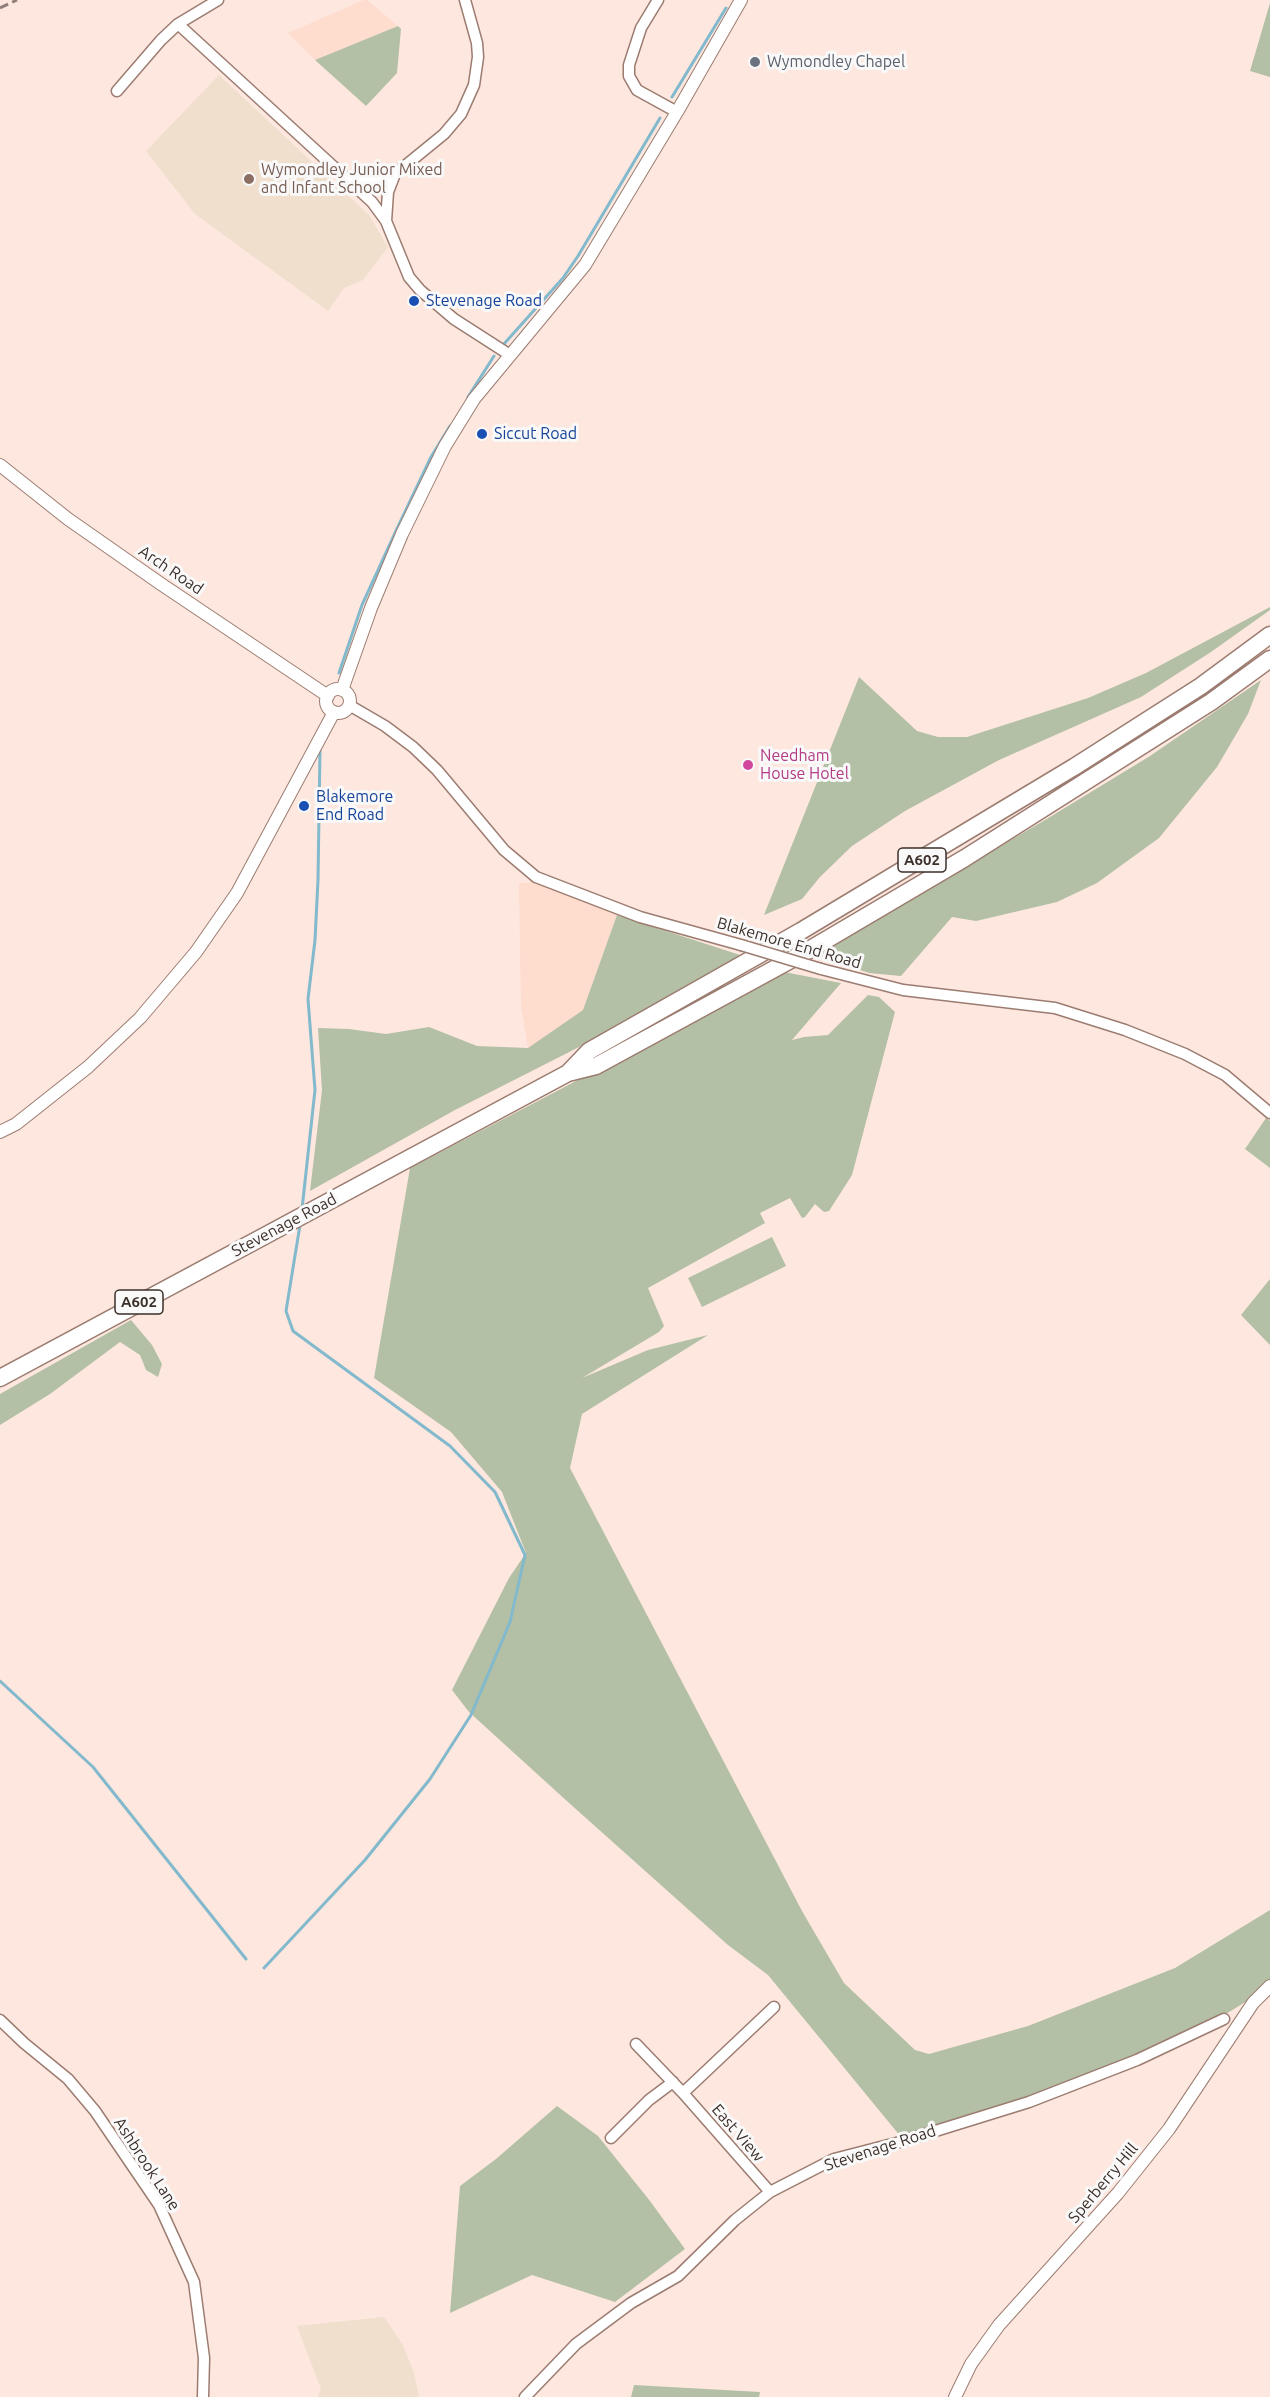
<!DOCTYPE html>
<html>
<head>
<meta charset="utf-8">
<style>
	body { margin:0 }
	canvas { display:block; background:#fde7df }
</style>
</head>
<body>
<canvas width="1270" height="2397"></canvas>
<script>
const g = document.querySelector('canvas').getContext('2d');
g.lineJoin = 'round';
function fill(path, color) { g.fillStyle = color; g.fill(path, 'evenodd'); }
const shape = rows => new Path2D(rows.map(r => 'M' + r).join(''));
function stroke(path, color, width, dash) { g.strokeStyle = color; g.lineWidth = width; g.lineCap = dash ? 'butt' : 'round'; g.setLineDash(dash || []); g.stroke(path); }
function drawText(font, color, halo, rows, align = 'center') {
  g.font = font + ' Ubuntu,sans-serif'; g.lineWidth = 6; g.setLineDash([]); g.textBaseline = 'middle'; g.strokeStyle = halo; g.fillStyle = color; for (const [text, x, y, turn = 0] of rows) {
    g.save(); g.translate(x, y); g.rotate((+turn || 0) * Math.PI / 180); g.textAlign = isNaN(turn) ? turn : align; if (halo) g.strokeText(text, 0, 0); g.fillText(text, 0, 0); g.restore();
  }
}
fill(shape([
	[364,0,367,0,398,26,315,60,288,33],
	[533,879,554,890,618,912,583,1010,528,1048,521,1006,519,883,529,883]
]), '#fedcce');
fill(shape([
	[219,75,369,215,388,247,363,280,344,288,328,311,195,214,146,151],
	[384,2317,403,2345,414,2373,419,2397,318,2397,321,2389,297,2326]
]), '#f1dfce');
fill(shape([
	[1270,3,1270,77,1250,71],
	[398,26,401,29,397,73,366,106,315,60],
	[1270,607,1270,610,1211,652,1141,697,999,760,905,811,852,846,820,877,802,899,764,915,859,677,917,731,938,737,967,737,1088,698,1146,673],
	[1261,680,1248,714,1217,767,1159,838,1097,883,1057,902,976,921,952,917,901,976,869,973,815,955,1045,820,1150,756],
	[617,915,740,955,589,1042,455,1110,310,1191,322,1090,318,1028,349,1029,386,1034,429,1027,477,1046,528,1048,583,1010],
	[784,972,841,983,792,1040,804,1037,828,1035,868,995,879,997,895,1012,852,1175,829,1211,824,1212,815,1204,805,1217,802,1218,790,1198,760,1213,765,1223,648,1288,664,1326,659,1332,582,1378,648,1350,708,1335,582,1414,570,1468,802,1911,844,1983,915,2050,929,2054,1028,2026,1175,1968,1270,1910,1270,1981,1250,1999,1226,2014,1135,2056,1020,2102,901,2137,768,1975,728,1945,568,1802,469,1712,452,1690,509,1578,526,1553,502,1492,451,1432,374,1378,410,1168],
	[1266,1118,1270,1121,1270,1168,1245,1149],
	[772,1237,786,1266,702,1307,688,1278],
	[1270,1279,1270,1345,1241,1315],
	[131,1320,152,1345,162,1364,158,1377,146,1370,140,1355,120,1342,50,1394,0,1425,0,1394],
	[557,2106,598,2136,650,2201,685,2249,615,2302,532,2275,450,2313,460,2186,496,2159],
	[634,2385,760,2392,759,2397,631,2397]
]), '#b3c0a5');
stroke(shape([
	[672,97,726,8],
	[503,345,563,278,578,256,660,118],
	[468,397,494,356],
	[339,673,362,605,396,531,431,457,450,426],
	[302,1209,315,1090,308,999,315,940,318,880,320,749],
	[0,1681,93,1767,246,1959],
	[264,1968,365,1860,430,1779,471,1715,510,1622,525,1555,495,1492,450,1446,293,1331,286,1311,300,1225]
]), '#82b9cc', 3);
const minor = shape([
	[658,0,641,28,629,65,629,76,637,90,677,112],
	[178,24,372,202,386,221,409,277,420,290,454,319,510,355],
	[117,91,161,40,178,24,218,0],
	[350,181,373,180,395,174,444,134,461,114,474,85,478,57,477,43,465,0],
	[386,221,388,192,395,174],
	[349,705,385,726,413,747,437,770,504,850,536,877,640,917,741,945],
	[821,969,903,990,1055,1008,1125,1030,1185,1054,1225,1075,1270,1113],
	[0,2020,24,2043,68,2079,95,2111,159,2205,194,2282,204,2358,203,2397],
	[636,2044,683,2093,770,2192],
	[683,2093,774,2007],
	[611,2138,649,2100,673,2082],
	[525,2397,576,2344,631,2303,678,2276,735,2220,770,2192,834,2159,900,2142,1029,2102,1137,2060,1224,2019]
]);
const tertiary = shape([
	[0,465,68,519,161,584,328,696],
	'326 701a12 12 0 1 1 24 0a12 12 0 1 1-24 0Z',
	[342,690,371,608,402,534,445,446,474,399,585,265,677,112,741,0],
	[0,1132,16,1124,88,1067,140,1018,196,952,237,893,334,712],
	[955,2397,971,2364,999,2325,1118,2193,1169,2129,1253,2003,1270,1986]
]);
const primary = shape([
	[569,1072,589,1051,801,931,1074,767,1201,686,1270,635],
	[0,1378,568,1073,596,1066,809,950,965,858,1211,702,1270,659]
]);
stroke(minor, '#9c7c70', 13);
stroke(tertiary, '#9c7c70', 14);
stroke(primary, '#9c7c70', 19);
stroke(minor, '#fff', 10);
stroke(tertiary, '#fff', 12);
stroke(primary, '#fff', 16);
stroke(shape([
	[0,8,17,0]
]), '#8f7e77', 3, [9, 4.5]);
const minorBridge = shape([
	[741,945,821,969]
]);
stroke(minorBridge, '#9c7c70', 13, []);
stroke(minorBridge, '#fff', 10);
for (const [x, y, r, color] of [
	[755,62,6,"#6b7280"],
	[249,179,6,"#8d6e63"],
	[414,301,6,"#1a4fb4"],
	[482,434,6,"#1a4fb4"],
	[748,765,6,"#d1479c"],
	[304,806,6,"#1a4fb4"]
]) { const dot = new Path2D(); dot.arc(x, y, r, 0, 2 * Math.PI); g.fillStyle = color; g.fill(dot); stroke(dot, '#f9f9f9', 2); }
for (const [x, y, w] of [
	[922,860,48],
	[139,1302,48]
]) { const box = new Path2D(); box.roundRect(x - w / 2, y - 12, w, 24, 4.5); g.fillStyle = '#f9f9f9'; g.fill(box); stroke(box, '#3c2f29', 1.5); }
drawText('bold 15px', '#3c2f29', null, [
	["A602",922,860],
	["A602",139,1302]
]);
drawText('16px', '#5b616d', '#f9f9f9', [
	["Wymondley Chapel",767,62]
], 'left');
drawText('16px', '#785e54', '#f9f9f9', [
	["Wymondley Junior Mixed",261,170],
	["and Infant School",261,188]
], 'left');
drawText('16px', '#164399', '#f9f9f9', [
	["Stevenage Road",426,301],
	["Siccut Road",494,434],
	["Blakemore",316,797],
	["End Road",316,815]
], 'left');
drawText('16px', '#3c2f29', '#f9f9f9', [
	["Arch Road",171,570,34],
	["Blakemore End Road",789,943,16],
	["Stevenage Road",284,1225,-28],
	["East View",738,2133,49],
	["Stevenage Road",880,2148,-18],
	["Ashbrook Lane",147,2164,57],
	["Sperberry Hill",1103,2183,-50]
]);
drawText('16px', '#b23c85', '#f9f9f9', [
	["Needham",760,756],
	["House Hotel",760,774]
], 'left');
</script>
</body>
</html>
